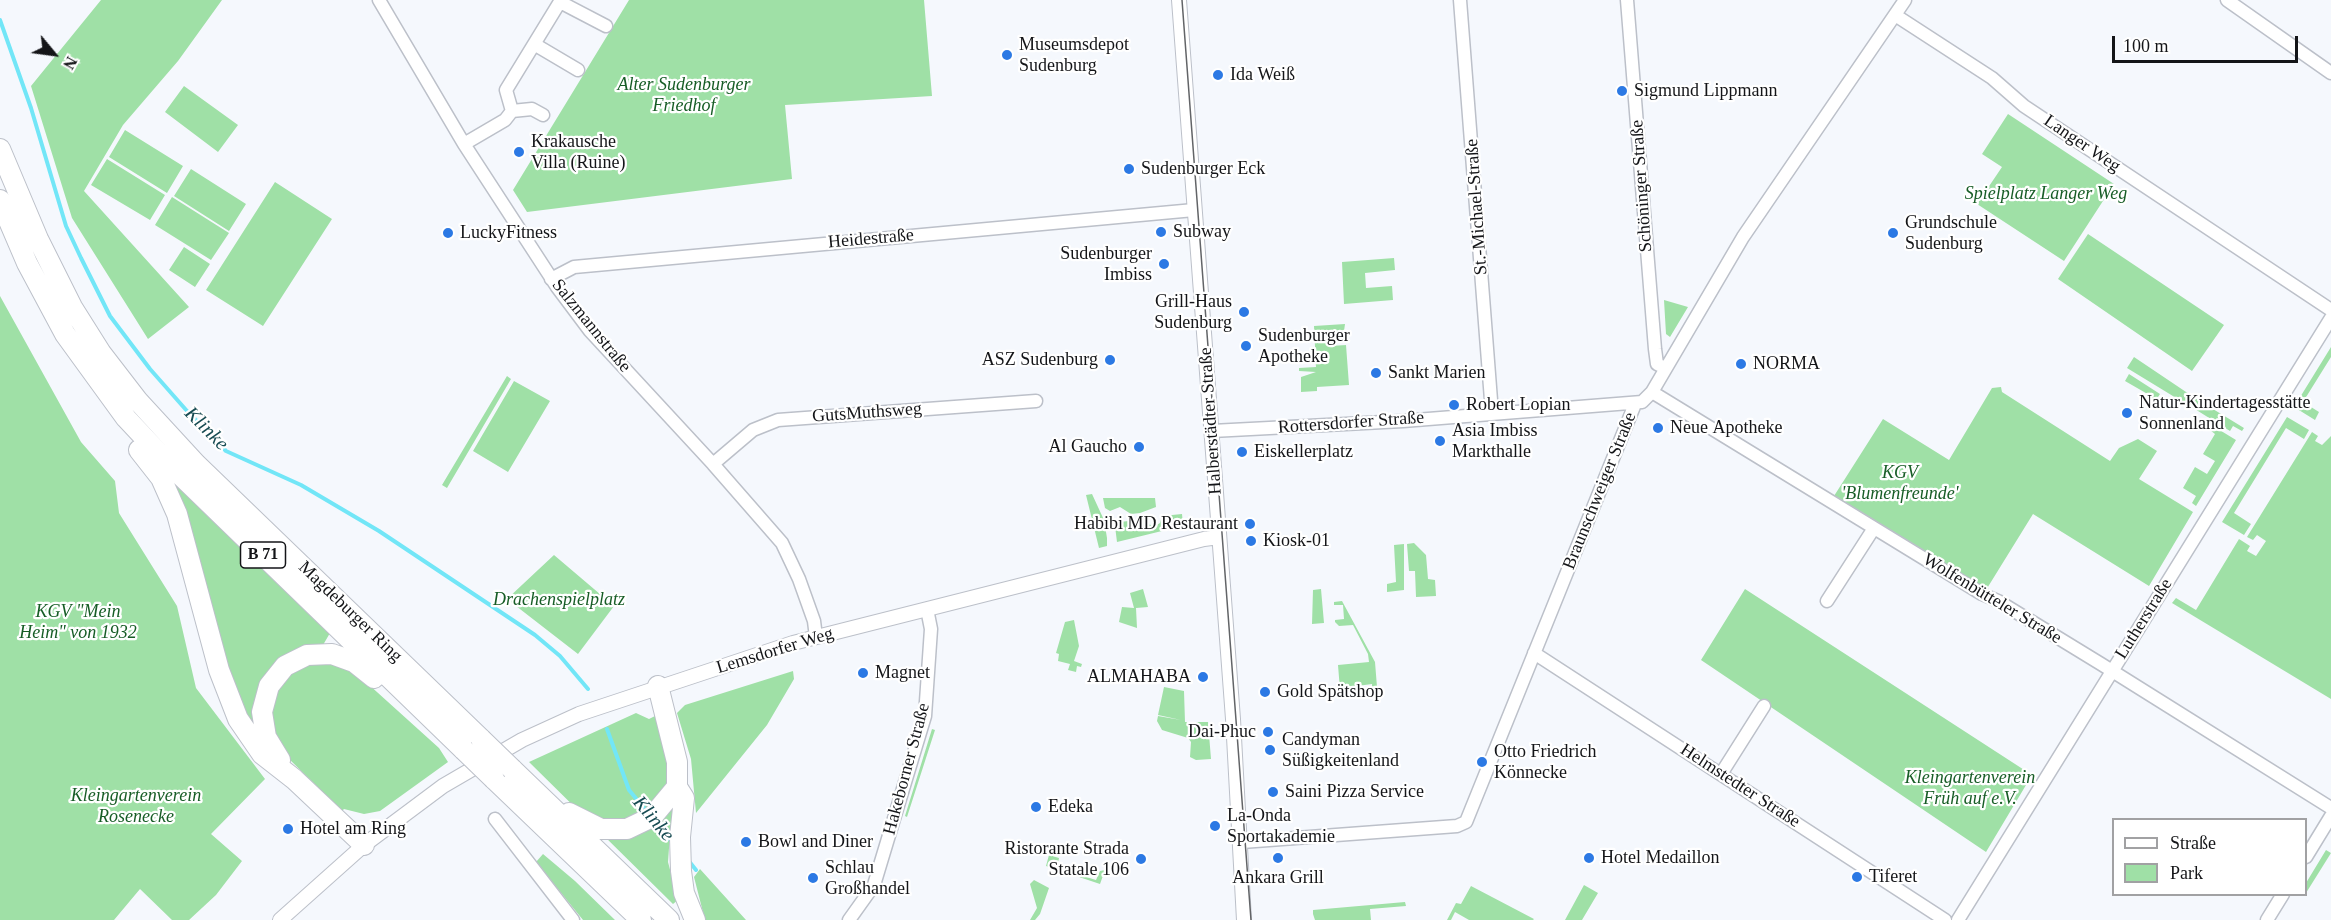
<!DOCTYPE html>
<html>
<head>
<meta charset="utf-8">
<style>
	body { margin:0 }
	#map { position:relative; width:2331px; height:920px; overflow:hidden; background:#f5f8fd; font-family:Georgia,serif }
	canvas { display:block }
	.legend { position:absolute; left:2112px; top:818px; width:195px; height:78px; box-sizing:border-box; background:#fff; border:2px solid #a1a1a3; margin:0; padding:8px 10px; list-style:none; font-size:18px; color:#141518 }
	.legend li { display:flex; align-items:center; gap:12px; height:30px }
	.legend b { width:30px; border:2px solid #a1a1a3 }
	.north { position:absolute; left:24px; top:24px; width:60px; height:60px; -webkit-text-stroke:4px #fff; paint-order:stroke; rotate:119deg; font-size:16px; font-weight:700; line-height:24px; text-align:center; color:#141518 }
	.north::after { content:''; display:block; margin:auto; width:21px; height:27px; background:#141518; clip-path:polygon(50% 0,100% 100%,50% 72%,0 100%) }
	.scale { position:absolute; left:2112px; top:36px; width:186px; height:27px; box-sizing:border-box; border:3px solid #141518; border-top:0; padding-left:8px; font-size:18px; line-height:21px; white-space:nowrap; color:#141518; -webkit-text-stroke:4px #fff; paint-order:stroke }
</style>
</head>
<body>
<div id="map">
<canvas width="2331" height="920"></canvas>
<ul class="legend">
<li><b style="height:8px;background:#fff"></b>Straße</li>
<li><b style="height:16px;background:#9fe0a6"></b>Park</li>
</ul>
<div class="north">N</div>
<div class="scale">100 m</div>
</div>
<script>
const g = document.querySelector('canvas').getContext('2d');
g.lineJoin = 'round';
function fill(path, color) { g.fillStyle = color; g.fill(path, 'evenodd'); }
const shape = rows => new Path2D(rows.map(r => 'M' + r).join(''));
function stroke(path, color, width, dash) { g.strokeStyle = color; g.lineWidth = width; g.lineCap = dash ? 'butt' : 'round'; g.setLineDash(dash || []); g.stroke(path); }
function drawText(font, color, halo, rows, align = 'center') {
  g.font = font + ' Georgia,serif'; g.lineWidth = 4.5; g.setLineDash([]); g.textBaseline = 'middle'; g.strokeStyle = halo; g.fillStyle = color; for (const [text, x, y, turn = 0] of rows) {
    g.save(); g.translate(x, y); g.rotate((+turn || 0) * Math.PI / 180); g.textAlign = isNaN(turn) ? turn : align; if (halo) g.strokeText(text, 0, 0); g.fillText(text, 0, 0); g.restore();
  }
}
fill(shape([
	[101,0,222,0,178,61,123,125,84,191,189,307,148,339,72,218,31,86],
	[629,0,924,0,932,96,785,105,792,179,527,212,513,190],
	[184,86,238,125,218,152,165,112],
	[2008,114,2114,184,2064,261,1977,204,2002,167,1982,154],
	[125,130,183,166,167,193,109,157],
	[107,159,165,195,150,220,91,185],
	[191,169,246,204,229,231,174,196],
	[275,182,332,219,263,326,206,290],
	[172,197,229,233,211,260,155,225],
	[2088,234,2224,325,2192,371,2058,279],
	[184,247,210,264,195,287,169,270],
	[1394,258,1395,270,1365,273,1366,288,1392,286,1393,300,1344,304,1342,262],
	[0,296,81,442,115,481,119,513,177,606,196,688,265,779,211,834,242,861,216,895,189,920,172,920,140,889,114,920,0,920],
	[1664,300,1688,307,1670,337,1666,334],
	[1345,324,1344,331,1329,333,1330,346,1346,345,1349,385,1317,387,1317,391,1301,392,1301,377,1316,372,1299,371,1299,368,1316,367,1314,326],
	[2331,347,2331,357,2303,402,2319,412,2315,420,2294,407],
	[2134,357,2192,396,2186,404,2127,368],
	[2129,374,2160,394,2154,403,2149,400,2151,396,2125,381],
	[507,376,511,379,447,488,442,485],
	[514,381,550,401,508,472,473,451],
	[2001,387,2002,392,2110,461,2119,448,2138,439,2157,451,2139,479,2193,512,2149,586,2033,514,1986,590,1834,496,1883,419,1949,460,1992,388],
	[2195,398,2244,428,2242,431,2233,426,2230,431,2190,406],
	[2287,417,2309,430,2304,439,2286,428,2234,513,2251,524,2244,535,2222,522],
	[2213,426,2236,440,2196,506,2192,503,2196,496,2183,488,2195,467,2207,474,2215,461,2203,454,2215,434,2210,430],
	[2312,432,2318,436,2315,441,2322,445,2331,436,2331,699,2172,603,2176,598,2196,610,2239,539,2250,546,2247,551,2256,556,2266,541,2257,535,2253,540,2247,537],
	[167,474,330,633,323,645,293,654,256,726,251,727,240,707],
	[1092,494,1104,520,1107,538,1107,546,1099,548,1086,495],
	[1103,498,1155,498,1156,507,1140,513,1131,514,1120,507,1110,511,1105,508],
	[1182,514,1183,525,1168,526,1166,530,1117,542,1115,526,1120,522,1145,519,1147,524,1155,526,1160,523,1162,516],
	[1414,543,1426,555,1428,579,1435,580,1436,596,1416,597,1415,571,1409,571,1407,544],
	[1404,544,1404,590,1387,592,1387,584,1396,582,1394,545],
	[554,555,614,606,578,654,507,599],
	[1143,589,1148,607,1136,608,1137,628,1119,622,1122,607,1134,608,1130,593],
	[1321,589,1324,623,1312,624,1313,590],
	[1745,589,2032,775,1986,852,1701,660],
	[1342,601,1375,662,1377,687,1372,687,1372,684,1357,686,1357,689,1340,690,1338,665,1369,662,1368,654,1353,625,1339,626,1335,622,1335,620,1344,619,1343,605,1334,605,1334,602],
	[1074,620,1079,646,1074,661,1082,664,1081,667,1077,666,1076,672,1068,670,1070,664,1058,661,1059,654,1056,653,1065,622],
	[306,663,339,664,367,683,439,748,448,762,380,811,364,814,344,809,342,811,284,754,268,717,280,681],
	[793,671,794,679,767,725,696,813,691,759,677,713,685,705],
	[1164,687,1184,691,1185,722,1208,722,1211,759,1196,760,1190,757,1191,742,1188,738,1162,730,1157,721,1158,716,1181,720,1158,715],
	[636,713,649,719,655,716,676,797,671,820,668,862,678,900,673,904,529,762],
	[932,729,935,730,907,817,905,816],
	[2326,850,2331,853,2306,893,2306,883],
	[543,854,575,881,615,920,583,920,536,862],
	[1049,855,1059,858,1057,868,1096,880,1100,871,1105,870,1100,884,1046,866],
	[700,869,746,920,705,920,694,877],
	[1034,880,1049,888,1040,914,1035,920,1030,920,1037,908,1030,884],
	[1584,885,1598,893,1582,920,1565,920],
	[1471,886,1534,919,1533,920,1469,920,1455,912,1451,920,1447,920,1456,903,1461,904],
	[1405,902,1406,906,1370,909,1371,920,1315,920,1313,914,1313,910]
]), '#9fe0a6');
stroke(shape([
	[0,20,31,108,66,226,81,258,110,316,150,369,187,411,226,451,301,485,379,531,535,635,560,656,588,689],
	[607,729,629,790,648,813],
	[655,822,673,843],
	[688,860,696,870]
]), '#72e6f7', 4);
const minor = shape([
	[379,0,464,144,557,287,590,331,713,464,782,543,799,579,814,621,816,637],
	[1460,0,1492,413],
	[1627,0,1655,349,1657,364,1665,368],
	[2227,0,2331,73],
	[560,2,606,26],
	[1895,15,1992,78,2024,106,2331,310],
	[534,44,578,70],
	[512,111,532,109,543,115],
	[464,144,505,120,512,111,506,90,561,0],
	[551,279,574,267,1194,210],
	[1652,392,1982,594,1998,601,2101,664,2331,808],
	[1212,431,1403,421,1642,402,1652,392,1743,237,1905,0],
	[713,464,753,430,778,420,1036,401],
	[1827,601,1874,528],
	[1534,653,1945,920],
	[1721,774,1764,706],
	[495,819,573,920],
	[1242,842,1457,826,1466,822,1635,404],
	[2306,857,2331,816],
	[849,920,874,885,925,716,931,629,927,609],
	[1958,920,2331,318],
	[2267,920,2283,894]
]);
const tertiary = shape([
	[1179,0,1233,719,1244,920],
	[280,920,364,845,443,786,522,740,579,714,793,643,1204,539,1219,537]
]);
const trunk = shape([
	[0,149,38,239,72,307,101,353,138,401,196,464,481,739],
	[0,200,27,263,65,334,126,418,171,466,464,750],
	[139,450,161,478,177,514,219,670,238,719,262,754,294,779,364,845],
	[658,686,677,762,677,787,684,798,680,837,681,871,684,893,695,920],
	[280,760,266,737,262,712,269,686,285,666,307,655,332,654,354,662,374,678],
	[512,769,669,920],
	[494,779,641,920],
	[569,813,601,829,627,829,652,817,677,787]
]);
stroke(minor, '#bcc0c9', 15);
stroke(tertiary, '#bcc0c9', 16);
stroke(trunk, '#bcc0c9', 22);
stroke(minor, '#fff', 12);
stroke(tertiary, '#fff', 14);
stroke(trunk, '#fff', 20);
stroke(shape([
	[1182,0,1251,920]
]), '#626467', 1.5);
const trunkBridge = shape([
	[481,739,512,769],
	[464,750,494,779]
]);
stroke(trunkBridge, '#bcc0c9', 22, []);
stroke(trunkBridge, '#fff', 20);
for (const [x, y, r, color] of [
	[1007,55,6,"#2c79e4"],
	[1218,75,6,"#2c79e4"],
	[1622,91,6,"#2c79e4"],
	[519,152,6,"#2c79e4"],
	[1129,169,6,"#2c79e4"],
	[1161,232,6,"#2c79e4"],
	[448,233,6,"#2c79e4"],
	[1893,233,6,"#2c79e4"],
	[1164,264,6,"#2c79e4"],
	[1244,312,6,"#2c79e4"],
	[1246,346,6,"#2c79e4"],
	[1110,360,6,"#2c79e4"],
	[1741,364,6,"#2c79e4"],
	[1376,373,6,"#2c79e4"],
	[1454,405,6,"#2c79e4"],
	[2127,413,6,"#2c79e4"],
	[1658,428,6,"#2c79e4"],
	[1440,441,6,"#2c79e4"],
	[1139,447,6,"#2c79e4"],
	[1242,452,6,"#2c79e4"],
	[1250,524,6,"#2c79e4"],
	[1251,541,6,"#2c79e4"],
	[863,673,6,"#2c79e4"],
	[1203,677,6,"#2c79e4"],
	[1265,692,6,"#2c79e4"],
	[1268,732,6,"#2c79e4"],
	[1270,750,6,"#2c79e4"],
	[1482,762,6,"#2c79e4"],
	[1273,792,6,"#2c79e4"],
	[1036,807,6,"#2c79e4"],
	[1215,826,6,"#2c79e4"],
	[288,829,6,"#2c79e4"],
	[746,842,6,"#2c79e4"],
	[1278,858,6,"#2c79e4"],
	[1589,858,6,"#2c79e4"],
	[1141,859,6,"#2c79e4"],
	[1857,877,6,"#2c79e4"],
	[813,878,6,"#2c79e4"]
]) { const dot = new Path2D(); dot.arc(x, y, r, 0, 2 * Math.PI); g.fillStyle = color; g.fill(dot); stroke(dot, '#fff', 2); }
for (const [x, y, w] of [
	[263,555,45]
]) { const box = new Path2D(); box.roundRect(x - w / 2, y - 13, w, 26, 4.5); g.fillStyle = '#fff'; g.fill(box); stroke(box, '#141518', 1.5); }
drawText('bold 16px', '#141518', null, [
	["B 71",263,555]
]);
drawText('18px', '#141518', '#fff', [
	["Museumsdepot",1019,45],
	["Sudenburg",1019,66],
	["Ida Weiß",1230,75],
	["Sigmund Lippmann",1634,91],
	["Krakausche",531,142],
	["Villa (Ruine)",531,163],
	["Sudenburger Eck",1141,169],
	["Grundschule",1905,223],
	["Sudenburg",1905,244],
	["Subway",1173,232],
	["LuckyFitness",460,233],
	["Sudenburger",1152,254,"right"],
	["Imbiss",1152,275,"right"],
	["Grill-Haus",1232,302,"right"],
	["Sudenburg",1232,323,"right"],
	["Sudenburger",1258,336],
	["Apotheke",1258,357],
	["ASZ Sudenburg",1098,360,"right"],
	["NORMA",1753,364],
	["Sankt Marien",1388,373],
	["Natur-Kindertagesstätte",2139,403],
	["Sonnenland",2139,424],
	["Robert Lopian",1466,405],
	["Neue Apotheke",1670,428],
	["Asia Imbiss",1452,431],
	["Markthalle",1452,452],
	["Al Gaucho",1127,447,"right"],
	["Eiskellerplatz",1254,452],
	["Habibi MD Restaurant",1238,524,"right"],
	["Kiosk-01",1263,541],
	["Magnet",875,673],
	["ALMAHABA",1191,677,"right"],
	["Gold Spätshop",1277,692],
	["Dai-Phuc",1256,732,"right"],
	["Candyman",1282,740],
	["Süßigkeitenland",1282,761],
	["Otto Friedrich",1494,752],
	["Könnecke",1494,773],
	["Saini Pizza Service",1285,792],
	["Edeka",1048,807],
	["La-Onda",1227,816],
	["Sportakademie",1227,837],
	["Hotel am Ring",300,829],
	["Bowl and Diner",758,842],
	["Ristorante Strada",1129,849,"right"],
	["Statale 106",1129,870,"right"],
	["Hotel Medaillon",1601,858],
	["Schlau",825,868],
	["Großhandel",825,889],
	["Tiferet",1869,877],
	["Ankara Grill",1278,878,"center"]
], 'left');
drawText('italic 18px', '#175d26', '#fff', [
	["Alter Sudenburger",684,85],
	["Friedhof",684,106],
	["Spielplatz Langer Weg",2046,194],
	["KGV",1900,473],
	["'Blumenfreunde'",1900,494],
	["Drachenspielplatz",559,600],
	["KGV \"Mein",78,612],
	["Heim\" von 1932",78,633],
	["Kleingartenverein",1970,778],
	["Früh auf e.V.",1970,799],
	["Kleingartenverein",136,796],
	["Rosenecke",136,817]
]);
drawText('18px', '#141518', '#fff', [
	["Langer Weg",2082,144,34],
	["Schöninger Straße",1642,186,-94],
	["St.-Michael-Straße",1477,207,-94],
	["Heidestraße",871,239,-5],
	["Salzmannstraße",591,326,51],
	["GutsMuthsweg",867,413,-4],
	["Halberstädter Straße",1211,421,-94],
	["Rottersdorfer Straße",1351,423,-4],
	["Braunschweiger Straße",1600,491,-68],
	["Wolfenbütteler Straße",1992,599,31],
	["Magdeburger Ring",350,612,44],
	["Lutherstraße",2144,619,-58],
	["Lemsdorfer Weg",775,651,-17],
	["Hakeborner Straße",907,769,-75],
	["Helmstedter Straße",1740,786,33]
]);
drawText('italic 20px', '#184c53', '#fff', [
	["Klinke",206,429,45],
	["Klinke",653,819,50]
]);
</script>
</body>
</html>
